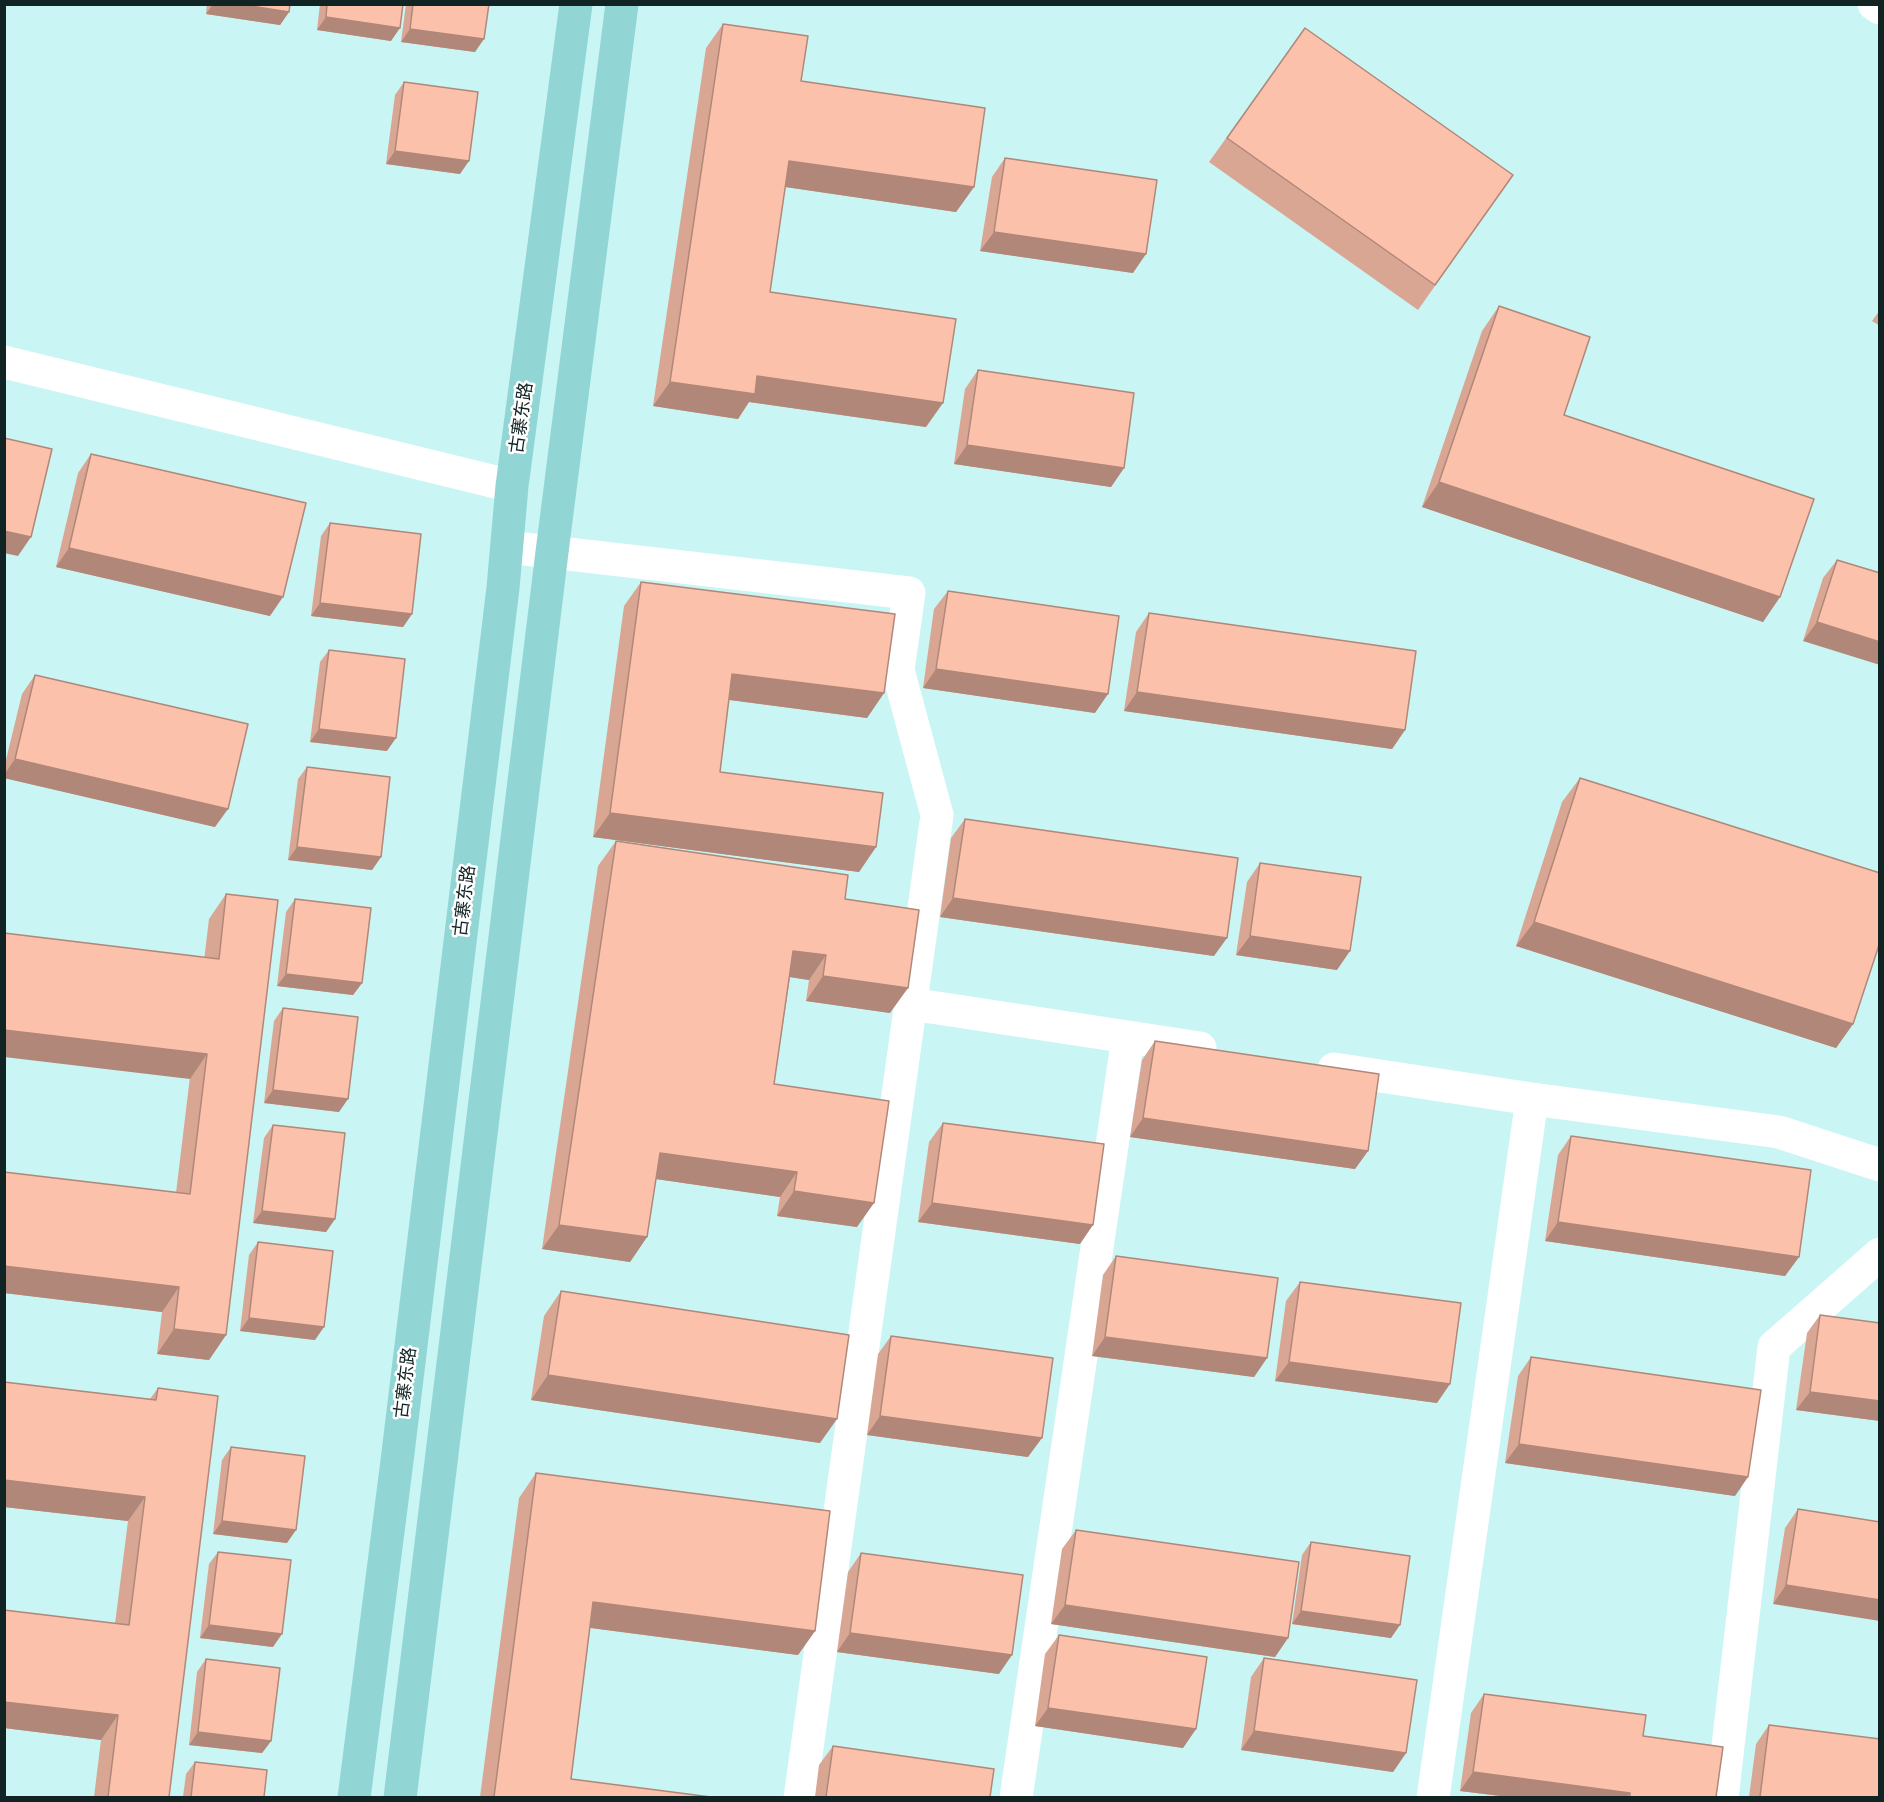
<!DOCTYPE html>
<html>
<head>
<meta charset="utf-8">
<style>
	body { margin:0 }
	#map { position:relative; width:1884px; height:1802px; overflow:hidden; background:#c9f5f4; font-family:"Noto Serif",serif }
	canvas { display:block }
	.frame { position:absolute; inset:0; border:6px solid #122323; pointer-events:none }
</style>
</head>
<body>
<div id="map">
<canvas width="1884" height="1802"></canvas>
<div class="frame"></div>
</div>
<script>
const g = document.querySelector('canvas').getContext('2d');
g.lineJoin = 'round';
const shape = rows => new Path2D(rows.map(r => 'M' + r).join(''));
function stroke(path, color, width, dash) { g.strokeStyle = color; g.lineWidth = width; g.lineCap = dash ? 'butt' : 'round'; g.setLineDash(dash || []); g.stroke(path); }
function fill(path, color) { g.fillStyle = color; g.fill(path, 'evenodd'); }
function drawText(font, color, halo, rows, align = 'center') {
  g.font = font + ' "Noto Serif","Noto Sans SC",serif'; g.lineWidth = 5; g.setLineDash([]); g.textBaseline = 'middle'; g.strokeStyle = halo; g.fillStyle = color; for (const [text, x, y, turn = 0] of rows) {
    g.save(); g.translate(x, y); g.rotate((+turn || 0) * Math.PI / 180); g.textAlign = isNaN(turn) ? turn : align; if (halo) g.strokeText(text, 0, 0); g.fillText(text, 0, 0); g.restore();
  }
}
stroke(shape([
	[1874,4,1880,8],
	[4,362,512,486],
	[507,547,909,593,898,670,937,815,800,1798],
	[911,1004,1200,1048],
	[1334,1069,1532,1099,1779,1132,1880,1165],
	[1016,1798,1128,1037],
	[1433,1798,1532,1099],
	[1722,1798,1774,1347,1880,1254]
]), '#fff', 33);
stroke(shape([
	[354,1798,397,1461,503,588,512,486,576,4],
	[400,1798,552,552,622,4]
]), '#92d5d5', 33);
fill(shape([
	[207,4,290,4,289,12,280,25,206,14],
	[320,4,403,4,391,41,317,30],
	[406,4,489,4,475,52,401,42],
	[723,24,801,81,974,187,956,212,785,187,770,292,926,427,749,402,738,419,653,406,706,48],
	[1305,28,1513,175,1418,310,1209,162],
	[404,82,460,174,386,164,395,95],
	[1005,158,1133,273,980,251,992,177],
	[1499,306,1564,415,1780,597,1763,622,1422,507,1482,331],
	[1880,310,1880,326,1872,321],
	[978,370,1124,468,1111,487,954,464,965,389],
	[91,454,270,616,56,567,78,473],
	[330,523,412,614,403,627,311,616,321,536],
	[1837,560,1880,573,1803,641,1823,578],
	[641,582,884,693,867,718,729,700,720,772,876,847,859,872,593,837,624,606],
	[948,591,1095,713,923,688,934,609],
	[1149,613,1405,730,1392,749,1124,711,1136,632],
	[329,650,387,751,310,742,320,662],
	[35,675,215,827,4,778,4,768,22,694],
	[307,767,381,857,372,870,288,860,298,779],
	[1580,778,1853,1024,1836,1048,1516,946,1562,802],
	[965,819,1214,956,940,917,951,838],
	[616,841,845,899,890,1013,806,1001,809,980,790,977,774,1084,857,1227,777,1216,780,1197,656,1179,647,1237,630,1262,542,1249,598,866],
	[1260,863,1337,970,1236,955,1247,882],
	[226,894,226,1335,209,1360,157,1354,162,1312,4,1293,4,1172,176,1193,209,919],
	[295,899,362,983,353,995,277,986,286,912],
	[283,1008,339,1112,264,1103,274,1021],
	[1155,1041,1368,1151,1355,1169,1130,1137,1142,1060],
	[943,1123,1080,1244,918,1222,929,1142],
	[273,1125,335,1219,326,1232,253,1223,264,1138],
	[1571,1136,1799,1257,1785,1276,1545,1241,1558,1155],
	[258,1242,315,1340,240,1331,249,1255],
	[1116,1256,1267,1358,1254,1377,1092,1356,1103,1275],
	[1300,1282,1437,1403,1275,1381,1286,1301],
	[561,1291,820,1443,531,1400,544,1316],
	[1820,1315,1880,1323,1880,1421,1796,1410,1807,1333],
	[891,1336,1028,1457,867,1435,878,1354],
	[1531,1357,1735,1496,1505,1463,1518,1376],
	[4,1382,150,1399,158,1388,169,1797,94,1797,101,1740,4,1728,4,1610,115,1624,128,1521,4,1507],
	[231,1447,287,1543,213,1534,222,1460],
	[536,1473,815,1631,798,1655,590,1628,571,1779,711,1797,480,1797,519,1498],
	[1798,1509,1880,1522,1773,1604,1785,1528],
	[1076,1530,1288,1638,1275,1657,1051,1624,1062,1549],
	[1311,1542,1391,1638,1292,1624,1302,1555],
	[218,1552,273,1647,200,1638,209,1564],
	[861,1553,999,1674,837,1652,848,1572],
	[1059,1635,1196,1729,1183,1748,1035,1726,1045,1654],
	[1264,1658,1406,1753,1393,1772,1241,1750,1251,1677],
	[206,1659,271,1741,262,1753,189,1745,197,1672],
	[1484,1694,1643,1736,1716,1797,1509,1797,1460,1791,1471,1713],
	[1769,1725,1880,1797,1749,1797,1756,1744],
	[833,1746,990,1797,815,1797,819,1765],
	[195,1762,264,1797,183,1797,186,1774]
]), '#d9a693');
fill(shape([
	[213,4,238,4,289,12,280,25,206,14],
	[326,17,400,28,391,41,317,30],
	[410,29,484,39,475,52,401,42],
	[395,151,469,161,460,174,386,164],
	[789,161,974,187,956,212,772,185],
	[994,232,1146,254,1133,273,980,251],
	[757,376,943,403,926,427,749,402,738,419,653,406,670,382],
	[967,445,1124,468,1111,487,954,464],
	[1439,482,1780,597,1763,622,1422,507],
	[4,531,31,537,18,556,4,553],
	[69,548,283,597,270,616,56,567],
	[320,603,412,614,403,627,311,616],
	[1817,622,1880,642,1880,665,1803,641],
	[936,669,1108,694,1095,713,923,688],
	[732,674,884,693,867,718,715,698],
	[1137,692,1405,730,1392,749,1124,711],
	[319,729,396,738,387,751,310,742],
	[15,759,228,809,215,827,4,778,4,775],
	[610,813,876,847,859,872,593,837],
	[297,847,381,857,372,870,288,860],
	[953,898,1227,938,1214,956,940,917],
	[1534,922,1853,1024,1836,1048,1516,946],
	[1250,936,1350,951,1337,970,1236,955],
	[793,951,826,955,809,980,776,975],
	[286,974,362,983,353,995,277,986],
	[823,976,908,988,890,1013,806,1001],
	[4,1030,207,1054,190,1079,4,1057],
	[273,1090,348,1099,339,1112,264,1103],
	[1143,1118,1368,1151,1355,1169,1130,1137],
	[660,1153,797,1172,780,1197,642,1177],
	[794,1191,874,1203,857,1227,777,1216],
	[932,1203,1093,1225,1080,1244,918,1222],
	[262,1211,335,1219,326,1232,253,1223],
	[1558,1222,1799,1257,1785,1276,1545,1241],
	[559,1225,647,1237,630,1262,542,1249],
	[4,1266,179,1287,162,1312,4,1293],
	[249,1318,324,1327,315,1340,240,1331],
	[174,1329,226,1335,209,1360,157,1354],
	[1105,1337,1267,1358,1254,1377,1092,1356],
	[1289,1362,1450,1384,1437,1403,1275,1381],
	[548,1375,837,1419,820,1443,531,1400],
	[1810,1392,1880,1401,1880,1421,1796,1410],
	[880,1416,1042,1438,1028,1457,867,1435],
	[1519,1444,1748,1477,1735,1496,1505,1463],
	[4,1480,145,1497,128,1521,4,1507],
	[222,1521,296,1530,287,1543,213,1534],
	[1786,1585,1880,1600,1880,1621,1773,1604],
	[593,1602,815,1631,798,1655,576,1626],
	[1065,1605,1288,1638,1275,1657,1051,1624],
	[1301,1611,1400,1625,1391,1638,1292,1624],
	[209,1625,282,1634,273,1647,200,1638],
	[850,1633,1012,1655,999,1674,837,1652],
	[4,1702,118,1715,101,1740,4,1728],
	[1048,1708,1196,1729,1183,1748,1035,1726],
	[1254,1731,1406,1753,1393,1772,1241,1750],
	[198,1732,271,1741,262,1753,189,1745],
	[1473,1772,1630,1793,1627,1797,1509,1797,1460,1791]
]), '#b08778');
const building = shape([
	[238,4,290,4,289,12,238,4],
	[327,4,403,4,400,28,326,17,327,4],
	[413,4,489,4,484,39,410,29,413,4],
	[723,24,808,36,801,81,985,108,974,187,789,161,770,292,956,319,943,403,757,376,755,394,670,382,723,24],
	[1305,28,1513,175,1435,285,1227,138,1305,28],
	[404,82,478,92,469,161,395,151,404,82],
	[1005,158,1157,180,1146,254,994,232,1005,158],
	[1499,306,1590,337,1564,415,1814,499,1780,597,1439,482,1499,306],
	[978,370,1134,393,1124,468,967,445,978,370],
	[4,438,52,449,31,537,4,531,4,438],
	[91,454,306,503,283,597,69,548,91,454],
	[330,523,421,534,412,614,320,603,330,523],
	[1837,560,1880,573,1880,642,1817,622,1837,560],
	[641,582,895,614,884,693,732,674,720,772,883,793,876,847,610,813,641,582],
	[948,591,1119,616,1108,694,936,669,948,591],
	[1149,613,1416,651,1405,730,1137,692,1149,613],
	[329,650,405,659,396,738,319,729,329,650],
	[35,675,248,724,228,809,15,759,35,675],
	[307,767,390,777,381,857,297,847,307,767],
	[1580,778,1880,873,1880,942,1853,1024,1534,922,1580,778],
	[965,819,1238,858,1227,938,953,898,965,819],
	[616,841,848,875,845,899,919,910,908,988,823,976,826,955,793,951,774,1084,889,1101,874,1203,794,1191,797,1172,660,1153,647,1237,559,1225,616,841],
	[1260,863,1361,877,1350,951,1250,936,1260,863],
	[226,894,278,900,226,1335,174,1329,179,1287,4,1266,4,1172,190,1194,207,1054,4,1030,4,933,219,959,226,894],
	[295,899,371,908,362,983,286,974,295,899],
	[283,1008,358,1017,348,1099,273,1090,283,1008],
	[1155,1041,1379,1074,1368,1151,1143,1118,1155,1041],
	[943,1123,1104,1144,1093,1225,932,1203,943,1123],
	[273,1125,345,1133,335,1219,262,1211,273,1125],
	[1571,1136,1811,1170,1799,1257,1558,1222,1571,1136],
	[258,1242,333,1251,324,1327,249,1318,258,1242],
	[1116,1256,1278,1278,1267,1358,1105,1337,1116,1256],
	[1300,1282,1461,1303,1450,1384,1289,1362,1300,1282],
	[561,1291,849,1335,837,1419,548,1375,561,1291],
	[1820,1315,1880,1323,1880,1401,1810,1392,1820,1315],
	[891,1336,1053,1358,1042,1438,880,1416,891,1336],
	[1531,1357,1761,1390,1748,1477,1519,1444,1531,1357],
	[4,1382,156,1400,158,1388,218,1396,169,1797,108,1797,118,1715,4,1702,4,1610,129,1625,145,1497,4,1480,4,1382],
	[231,1447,305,1456,296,1530,222,1521,231,1447],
	[536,1473,830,1511,815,1631,593,1602,571,1779,711,1797,494,1797,536,1473],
	[1798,1509,1880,1522,1880,1600,1786,1585,1798,1509],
	[1076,1530,1299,1562,1288,1638,1065,1605,1076,1530],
	[1311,1542,1410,1556,1400,1625,1301,1611,1311,1542],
	[218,1552,291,1560,282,1634,209,1625,218,1552],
	[861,1553,1023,1575,1012,1655,850,1633,861,1553],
	[1059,1635,1207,1657,1196,1729,1048,1708,1059,1635],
	[1264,1658,1417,1680,1406,1753,1254,1731,1264,1658],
	[206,1659,280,1668,271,1741,198,1732,206,1659],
	[1484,1694,1646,1715,1643,1736,1723,1747,1716,1797,1630,1797,1630,1793,1473,1772,1484,1694],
	[1769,1725,1880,1739,1880,1797,1760,1797,1769,1725],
	[833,1746,994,1769,990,1797,826,1797,833,1746],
	[195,1762,267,1770,264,1797,191,1797,195,1762]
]);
fill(building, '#fcc1ab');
stroke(building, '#b08778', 1.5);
drawText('18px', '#122323', '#fff', [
	["古寨东路",522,418,-82],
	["古寨东路",465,901,-83],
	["古寨东路",406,1383,-83]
]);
</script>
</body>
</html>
